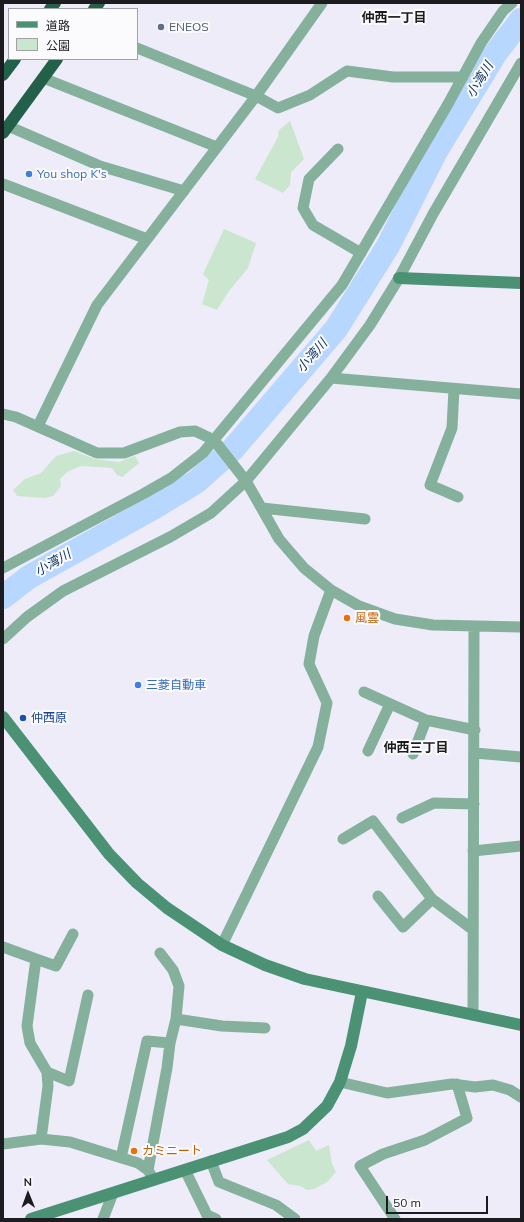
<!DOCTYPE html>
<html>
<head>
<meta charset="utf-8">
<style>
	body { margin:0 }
	#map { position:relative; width:524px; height:1222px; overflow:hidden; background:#edecf8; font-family:Mulish,"Noto Sans JP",sans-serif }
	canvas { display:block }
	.frame { position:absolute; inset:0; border:4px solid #1c1c20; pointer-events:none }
	.legend { position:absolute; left:8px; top:8px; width:130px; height:52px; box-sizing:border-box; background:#fbfbfd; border:1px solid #a2a2a5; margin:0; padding:5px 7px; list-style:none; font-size:12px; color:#1c1c20 }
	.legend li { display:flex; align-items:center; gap:8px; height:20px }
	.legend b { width:20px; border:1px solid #a2a2a5 }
	.north { position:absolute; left:8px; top:1174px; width:40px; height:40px; -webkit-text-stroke:3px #fbfbfd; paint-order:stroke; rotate:359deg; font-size:11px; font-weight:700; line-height:16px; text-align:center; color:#1c1c20 }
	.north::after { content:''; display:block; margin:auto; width:14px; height:18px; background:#1c1c20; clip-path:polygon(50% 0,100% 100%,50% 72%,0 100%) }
	.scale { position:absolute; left:386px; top:1196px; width:102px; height:18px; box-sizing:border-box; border:2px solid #1c1c20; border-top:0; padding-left:5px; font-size:12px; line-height:14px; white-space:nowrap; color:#1c1c20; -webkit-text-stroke:3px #fbfbfd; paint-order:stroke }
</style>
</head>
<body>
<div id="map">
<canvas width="524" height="1222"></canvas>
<div class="frame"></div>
<ul class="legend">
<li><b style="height:5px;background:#4b9275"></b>道路</li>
<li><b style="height:11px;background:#cbe6ce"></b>公園</li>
</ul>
<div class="north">N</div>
<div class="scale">50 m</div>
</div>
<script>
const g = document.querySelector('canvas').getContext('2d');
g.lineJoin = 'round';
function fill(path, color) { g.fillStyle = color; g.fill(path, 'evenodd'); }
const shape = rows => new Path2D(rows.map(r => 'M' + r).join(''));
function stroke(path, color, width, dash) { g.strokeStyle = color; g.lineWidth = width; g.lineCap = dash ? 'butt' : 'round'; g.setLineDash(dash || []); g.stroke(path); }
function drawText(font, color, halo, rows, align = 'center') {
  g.font = font + ' Mulish,"Noto Sans JP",sans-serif'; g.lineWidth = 4; g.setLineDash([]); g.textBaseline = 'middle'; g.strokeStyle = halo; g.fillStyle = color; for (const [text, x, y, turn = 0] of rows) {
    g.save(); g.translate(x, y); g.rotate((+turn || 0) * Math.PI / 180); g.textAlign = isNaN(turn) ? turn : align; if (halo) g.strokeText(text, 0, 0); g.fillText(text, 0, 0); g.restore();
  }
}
fill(shape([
	[290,121,304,159,291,172,290,185,283,193,255,179,278,137,279,130],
	[224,229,256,243,248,268,229,291,217,310,202,304,209,280,203,274],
	[74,451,95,459,119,462,135,456,139,463,122,477,117,475,112,468,81,466,67,472,60,479,61,486,53,496,45,498,17,496,13,490,25,479,41,473,56,456],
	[309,1140,316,1151,329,1145,332,1164,336,1172,327,1182,314,1189,307,1190,300,1186,288,1184,267,1160]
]), '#cbe6ce');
stroke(shape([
	[3,597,29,577,153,508,196,482,233,449,336,329,388,246,436,151,495,54,521,20]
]), '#b8d7fe', 24);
stroke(shape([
	[137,48,256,96,278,108,310,95,347,71,393,77,463,77],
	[43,78,217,147],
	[8,126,100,166,184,191],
	[338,149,309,179,303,208,313,225,361,253],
	[3,184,147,239],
	[331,378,521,394],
	[454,389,452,428,430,485,458,497],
	[3,414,16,417,97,453,124,453,180,432,195,431,214,440,246,481,279,539,304,568,331,590,359,606,395,619,433,625,521,627],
	[38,426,97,305,256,96,322,3],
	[262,508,365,519],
	[3,568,143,494,171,478,203,453,342,285,448,104,481,43,503,11,512,3],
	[3,639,27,617,63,591,170,537,211,513,246,481,331,378,370,325,399,278,433,214,521,63],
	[364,692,426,720,475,730],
	[368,751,390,704],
	[475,753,521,757],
	[413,754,426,720],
	[402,818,434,803,474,804],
	[343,839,373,821,432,899,472,929],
	[473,851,521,846],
	[378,896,403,927,432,899],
	[222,945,318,747,327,703,309,664,314,636,331,590],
	[3,947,36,959,27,1026,30,1043,47,1072,69,1081,88,995],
	[36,959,56,966,73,934],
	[473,1015,474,626],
	[176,1019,222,1026,265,1028],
	[340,1082,387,1093,452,1084,475,1087,493,1085,510,1090,521,1097],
	[41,1139,48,1086,47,1072],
	[3,1144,41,1139,70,1142,138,1163,148,1170,154,1180],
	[121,1158,147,1041,170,1043,176,1019,179,986,173,970,160,953],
	[211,1161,219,1182,276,1205,295,1219],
	[148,1170,167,1068,170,1043],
	[185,1170,207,1215,216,1219],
	[103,1219,113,1193],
	[395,1219,360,1166,383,1154,425,1140,467,1118,457,1084]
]), '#84b09c', 11);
stroke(shape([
	[399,278,521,283],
	[3,717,109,854,137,883,167,908,222,945,265,965,305,979,521,1025],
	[31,1219,288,1137,303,1129,327,1106,340,1082,351,1046,362,992]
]), '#4b9275', 12);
stroke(shape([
	[50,9,55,3],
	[94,9,99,3],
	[3,75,15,59],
	[3,133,57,59]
]), '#226049', 12);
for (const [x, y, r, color] of [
	[161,27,4,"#5c6f8a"],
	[29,174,4,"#3f7fe0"],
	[347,618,4,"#e8710a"],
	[138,685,4,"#3f7fe0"],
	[23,718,4,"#1a4fb4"],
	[134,1151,4,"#e8710a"]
]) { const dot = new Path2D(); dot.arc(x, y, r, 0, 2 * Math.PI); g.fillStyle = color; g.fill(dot); stroke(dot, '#fbfbfd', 1.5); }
drawText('12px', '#4e5e75', '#fbfbfd', [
	["ENEOS",169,27]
], 'left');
drawText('12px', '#366cbe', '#fbfbfd', [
	["You shop K's",37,174],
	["三菱自動車",146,685]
], 'left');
drawText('12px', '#c56008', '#fbfbfd', [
	["風雲",355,618],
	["カミニート",142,1151]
], 'left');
drawText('12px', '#164399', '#fbfbfd', [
	["仲西原",31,718]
], 'left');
drawText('bold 13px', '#1c1c20', '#fbfbfd', [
	["仲西一丁目",394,18],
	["仲西三丁目",416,748]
]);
drawText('italic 13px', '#0c3665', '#fbfbfd', [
	["小湾川",480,80,-59],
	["小湾川",312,356,-49],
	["小湾川",53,563,-30]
]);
</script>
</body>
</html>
